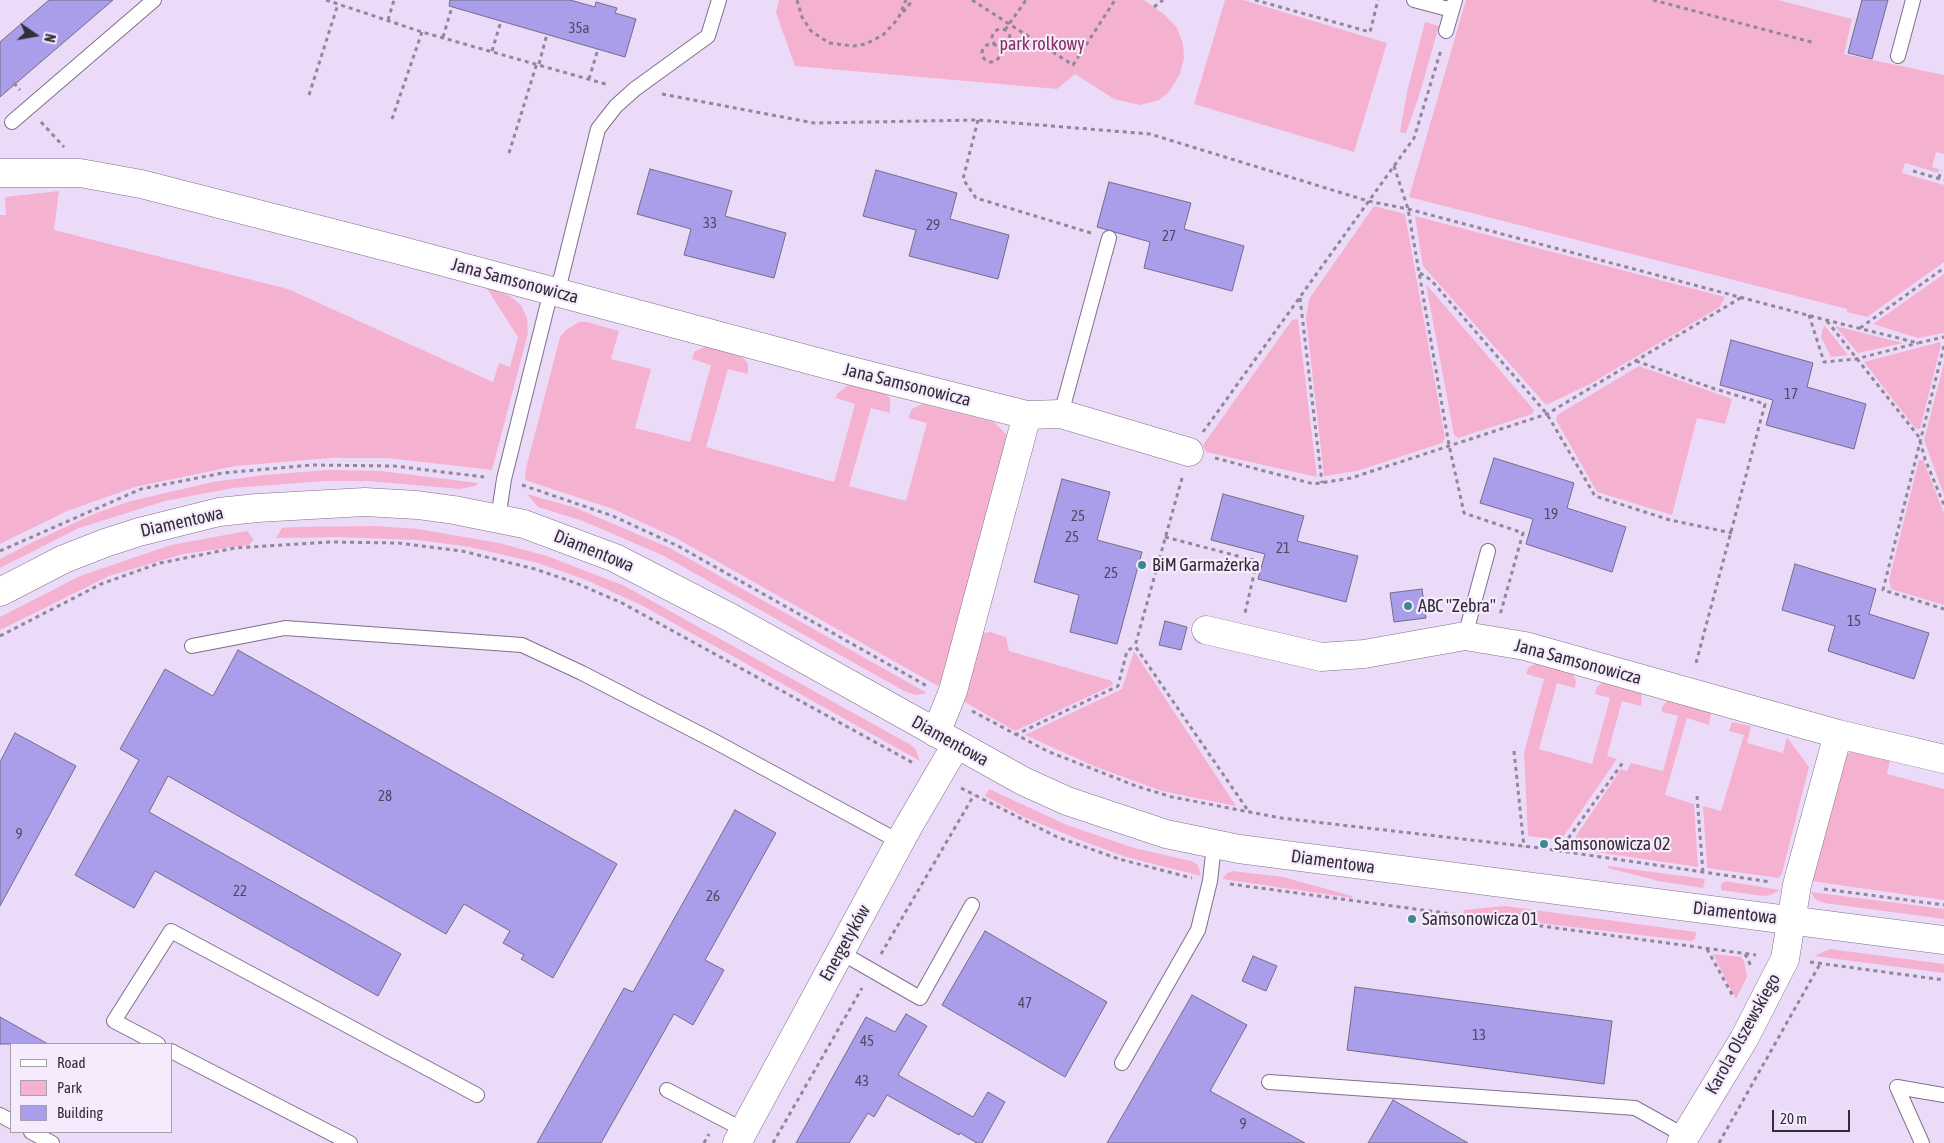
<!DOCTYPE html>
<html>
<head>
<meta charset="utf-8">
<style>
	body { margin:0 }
	#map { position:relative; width:1944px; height:1143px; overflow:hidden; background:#ecdbf8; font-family:"Asap Condensed",sans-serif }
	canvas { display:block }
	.legend { position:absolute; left:10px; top:1043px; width:162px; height:90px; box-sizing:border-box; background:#f5ebfd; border:1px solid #a79fae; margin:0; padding:6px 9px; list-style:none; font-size:15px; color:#332d38 }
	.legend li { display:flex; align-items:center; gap:10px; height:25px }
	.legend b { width:25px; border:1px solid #a79fae }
	.north { position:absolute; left:10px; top:10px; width:50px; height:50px; -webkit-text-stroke:4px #f5ebfd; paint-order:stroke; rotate:102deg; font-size:14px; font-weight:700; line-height:20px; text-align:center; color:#332d38 }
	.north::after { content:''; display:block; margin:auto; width:18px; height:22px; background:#332d38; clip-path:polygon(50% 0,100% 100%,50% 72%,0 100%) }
	.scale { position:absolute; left:1772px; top:1110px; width:78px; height:22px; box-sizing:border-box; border:2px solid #332d38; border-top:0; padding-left:6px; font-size:15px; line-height:18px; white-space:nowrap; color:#332d38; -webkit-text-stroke:4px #f5ebfd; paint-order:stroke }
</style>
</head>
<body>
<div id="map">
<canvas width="1944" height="1143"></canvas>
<ul class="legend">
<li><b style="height:6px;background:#fff"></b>Road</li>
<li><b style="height:14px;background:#f5b2d0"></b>Park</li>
<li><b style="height:14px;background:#aa9de9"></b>Building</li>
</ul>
<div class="north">N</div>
<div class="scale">20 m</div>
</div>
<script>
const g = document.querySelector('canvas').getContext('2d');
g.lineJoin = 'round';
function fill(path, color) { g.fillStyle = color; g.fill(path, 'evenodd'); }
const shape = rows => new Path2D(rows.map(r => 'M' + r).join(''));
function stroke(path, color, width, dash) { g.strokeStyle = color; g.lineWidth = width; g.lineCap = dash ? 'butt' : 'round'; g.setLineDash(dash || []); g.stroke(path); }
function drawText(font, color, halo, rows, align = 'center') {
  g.font = font + ' "Asap Condensed",sans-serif'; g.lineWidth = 4.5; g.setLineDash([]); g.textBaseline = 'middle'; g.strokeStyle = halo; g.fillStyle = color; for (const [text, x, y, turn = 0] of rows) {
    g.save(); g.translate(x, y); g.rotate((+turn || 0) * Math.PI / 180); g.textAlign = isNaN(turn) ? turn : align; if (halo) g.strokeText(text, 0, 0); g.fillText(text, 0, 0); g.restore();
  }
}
fill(shape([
	[779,0,1144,0,1165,15,1177,28,1183,44,1184,58,1180,74,1169,92,1159,100,1140,105,1114,99,1075,74,1057,89,795,66,776,13],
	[1225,0,1243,0,1387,43,1354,152,1194,104],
	[1466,0,1778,0,1852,19,1844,54,1944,75,1944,154,1936,152,1932,167,1939,169,1938,173,1905,163,1902,173,1944,185,1944,262,1867,317,1847,312,1847,309,1409,197],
	[1425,22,1439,26,1419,96,1406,133,1400,132,1407,92],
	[59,191,54,230,288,289,493,382,499,363,510,367,518,337,486,287,510,296,521,305,527,318,528,333,492,470,388,458,331,458,235,466,135,487,67,511,0,544,0,215,6,215,5,197],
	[1374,206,1405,214,1445,438,1442,443,1357,471,1324,476,1306,318,1309,299],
	[1415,216,1725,297,1720,307,1590,384,1546,405,1423,266],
	[1944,274,1944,333,1918,338,1873,324],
	[1426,284,1534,410,1532,414,1458,438,1454,435],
	[1298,319,1317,477,1206,452,1203,445,1292,320],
	[579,322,587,322,619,331,611,359,651,369,635,428,690,442,711,365,692,359,694,352,706,346,741,355,748,364,748,374,728,369,706,447,834,482,855,404,836,398,837,394,848,385,883,392,890,398,890,413,871,408,849,486,906,501,927,423,908,418,912,409,922,404,994,422,1007,435,1010,451,943,682,938,686,676,538,613,509,525,480,526,468,560,337,566,330],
	[1824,325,1848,355,1831,357,1821,337],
	[1835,326,1903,343,1858,353],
	[1940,342,1941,345,1920,429,1915,428,1864,362],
	[1944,363,1944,495,1924,440],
	[1639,366,1732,399,1725,424,1697,418,1672,515,1597,492,1556,420,1557,415],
	[1919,460,1923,460,1944,513,1944,605,1891,589,1889,580],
	[327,470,381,471,478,483,475,486,460,489,367,481,325,481,233,488,165,501,79,528,0,568,0,559,33,542,96,513,131,501,213,482,264,475],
	[527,494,576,508,670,548,927,693,916,695,904,691,664,556,583,521,538,507],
	[376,526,418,529,499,543,547,556,625,586,911,745,916,750,920,761,643,606,586,580,538,563,470,547,418,540,338,537,276,538,282,528,293,527],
	[247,531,254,540,248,545,183,554,109,576,0,630,0,617,80,576,171,545],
	[990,632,1006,637,1009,651,1112,681,1113,685,1015,731,963,701,981,638,984,633],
	[1134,651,1236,806,1162,791,1096,767,1025,735,1122,689],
	[1542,661,1571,670,1576,681,1575,688,1557,683,1539,749,1592,764,1610,698,1595,694,1597,687,1604,681,1637,688,1642,693,1641,706,1622,701,1607,756,1617,759,1561,840,1528,836,1524,753,1544,679,1526,674,1529,667],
	[1669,699,1710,710,1711,714,1709,725,1687,718,1665,795,1694,804,1698,867,1568,848,1621,769,1627,771,1631,763,1663,771,1678,716,1662,712,1662,707],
	[1732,722,1751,726,1747,743,1783,753,1787,737,1809,767,1782,873,1779,878,1707,868,1703,806,1721,811,1744,735,1729,731],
	[1852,751,1891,757,1887,774,1944,789,1944,900,1811,881,1844,756],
	[989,789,1067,825,1134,848,1191,861,1198,865,1201,876,1126,857,1080,840,1024,817,985,796],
	[1608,866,1705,879,1703,888,1658,881,1608,868],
	[1233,871,1283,877,1352,896,1352,898,1222,879,1227,873],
	[1725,881,1780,890,1771,895,1763,896,1721,890,1721,885],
	[1811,892,1944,909,1944,919,1824,903,1816,900],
	[1505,906,1696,932,1695,939,1691,941,1463,914,1464,910],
	[1830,949,1944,964,1944,973,1814,956],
	[1713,954,1741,957,1744,961,1747,977,1736,999]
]), '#f5b2d0');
const building = shape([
	[49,0,113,0,0,97,0,42,49,0],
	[450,0,570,0,595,7,596,2,617,8,615,13,636,19,625,57,449,6,450,0],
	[1862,0,1888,0,1872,59,1848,53,1862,0],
	[650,169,732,191,725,216,786,233,774,278,684,255,691,229,637,214,650,169],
	[876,170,957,193,950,219,1009,235,998,279,909,256,916,230,863,216,876,170],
	[1109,182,1191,203,1184,229,1244,246,1232,291,1144,268,1150,242,1097,227,1109,182],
	[1731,340,1813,363,1807,387,1866,404,1854,449,1766,425,1773,400,1720,385,1731,340],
	[1494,458,1574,483,1567,508,1626,527,1612,572,1526,544,1533,519,1480,503,1494,458],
	[1062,479,1110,492,1097,540,1142,552,1117,644,1070,632,1079,595,1034,582,1062,479],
	[1223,494,1304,516,1297,541,1358,556,1346,602,1258,579,1265,554,1211,540,1223,494],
	[1795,564,1876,589,1869,614,1929,633,1914,679,1828,651,1835,626,1782,610,1795,564],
	[1422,589,1426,618,1394,622,1390,593,1422,589],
	[1165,621,1187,627,1181,650,1159,645,1165,621],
	[238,650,617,864,553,978,521,959,524,955,503,943,510,931,464,904,446,934,168,776,149,812,401,954,378,996,155,871,134,908,75,875,139,760,120,749,165,669,213,696,238,650],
	[15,733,76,766,0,906,0,762,15,733],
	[735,810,776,833,705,960,724,970,693,1025,674,1014,601,1143,537,1143,624,988,633,992,735,810],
	[985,931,1107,1002,1065,1077,942,1005,985,931],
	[1253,956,1277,966,1266,991,1242,981,1253,956],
	[1355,987,1612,1021,1604,1084,1347,1050,1355,987],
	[1192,995,1247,1025,1210,1091,1305,1143,1107,1143,1192,995],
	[906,1014,927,1026,898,1075,973,1117,988,1092,1005,1102,982,1143,977,1143,960,1133,959,1135,887,1095,874,1117,868,1113,849,1143,796,1143,866,1017,895,1032,906,1014],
	[0,1017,48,1044,0,1044,0,1017],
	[1393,1100,1468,1143,1368,1143,1393,1100]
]);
fill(building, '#aa9de9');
stroke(building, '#716d88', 1);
const service = shape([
	[1414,0,1452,10],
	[1446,31,1455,0],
	[1898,56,1913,0],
	[12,122,154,0],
	[1061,414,1109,238],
	[498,519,504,479,551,291,561,278,598,129,616,106,635,89,708,36,719,0],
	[1465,636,1488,551],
	[192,646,285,628,522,645,582,673,714,741,900,842],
	[840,952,920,998,972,905],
	[158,1044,114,1021,171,931,477,1095],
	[171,1051,350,1143],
	[1122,1063,1198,930,1210,881,1214,845],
	[1269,1082,1635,1108,1685,1136],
	[667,1090,744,1130],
	[0,1115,11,1121],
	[31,1132,52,1143],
	[1922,1143,1897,1087,1944,1095]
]);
const minor = shape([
	[0,173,80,173,141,184,395,249,836,367,1027,415,1061,414,1189,452],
	[1206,630,1321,657,1364,654,1465,636,1525,646,1838,734,1944,759],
	[936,733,953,691,1027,415],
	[737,1143,908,827,956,745],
	[1681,1143,1744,1039,1785,959,1797,885,1838,734]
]);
const tertiary = shape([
	[0,592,64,559,105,543,139,532,219,512,257,508,365,502,417,505,454,510,524,524,615,558,731,618,1023,781,1067,801,1166,834,1239,849,1944,940]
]);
stroke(service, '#7f7089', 16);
stroke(minor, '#7f7089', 29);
stroke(tertiary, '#7f7089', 29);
stroke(shape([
	[326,0,422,32,609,85],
	[797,0,802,17,811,31,829,43,854,46,866,44,883,35,898,19,906,0],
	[972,0,1073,65,1115,0],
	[1255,0,1370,32,1378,0],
	[1653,0,1815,43],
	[1154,7,1163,0],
	[903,12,913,0],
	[388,20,394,0],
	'992 38a9 9 0 1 1 18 0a9 9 0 1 1-18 0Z',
	[1005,30,1026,0],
	[443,37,452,7],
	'982 53a9 9 0 1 1 18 0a9 9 0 1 1-18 0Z',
	[492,51,501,21],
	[539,64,547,34],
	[589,79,598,49],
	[14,83,20,90],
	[662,94,814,123,978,120,1150,134,1368,201,1408,209,1826,320,1918,343,1944,337],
	[309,95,338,4],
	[392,119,422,32],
	[978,120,963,179,976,198,1091,233],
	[41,122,64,147],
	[509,153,537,63],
	[1394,166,1408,209,1449,445,1464,513,1523,533,1500,615],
	[1913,171,1944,180],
	[1939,178,1941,170],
	[1420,273,1431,280,1547,414,1595,496,1670,520,1732,533],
	[1300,298,1322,483],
	[1809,315,1824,362,1856,359,1918,343],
	[1827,321,1919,437,1925,459,1944,505],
	[1860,328,1944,268],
	[1944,346,1883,590,1944,609],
	[1636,361,1712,388,1765,404,1695,667],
	[1203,432,1414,138,1441,50],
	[1215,458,1314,484,1351,478,1547,414,1742,297],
	[1182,478,1135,646,1249,812],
	[522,485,613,516,678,546,927,686],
	[1165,537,1257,561,1245,613],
	[0,551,141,489,223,473,312,465,394,466,484,477],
	[0,636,101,584,160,563,235,548,330,542,398,543,462,551,535,569,576,583,622,603,915,764],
	[972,711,1047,751,1136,786,1172,797,1281,818,1540,848,1771,882],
	[1015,735,1118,686,1127,651,1135,646],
	[1514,751,1524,847],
	[961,788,1057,837,1119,859,1192,878],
	[1697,796,1703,873],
	[1559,851,1624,761],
	[1230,884,1756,955],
	[1824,889,1944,905],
	[1707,949,1734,998],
	[881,954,974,795],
	[1745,954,1751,966],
	[1810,962,1944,980],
	[704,1143,709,1134],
	[773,1143,862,988],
	[1719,1143,1820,964]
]), '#91869a', 3, [4, 4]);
stroke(service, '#fff', 14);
stroke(minor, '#fff', 28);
stroke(tertiary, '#fff', 28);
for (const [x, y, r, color] of [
	[1142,565,5,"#418693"],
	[1408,606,5,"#418693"],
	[1544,844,5,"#418693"],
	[1412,919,5,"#418693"]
]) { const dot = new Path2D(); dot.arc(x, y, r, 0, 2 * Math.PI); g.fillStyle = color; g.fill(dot); stroke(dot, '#f5ebfd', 2); }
drawText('15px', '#514964', null, [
	["35a",579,28],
	["33",710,223],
	["29",933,225],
	["27",1169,236],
	["17",1791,394],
	["19",1551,514],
	["25",1078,516],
	["25",1072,537],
	["21",1283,548],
	["25",1111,573],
	["15",1854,621],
	["28",385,796],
	["9",19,834],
	["22",240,891],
	["26",713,896],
	["47",1025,1003],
	["13",1479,1035],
	["45",867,1041],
	["43",862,1081],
	["9",1243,1124]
]);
drawText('18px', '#8b2b5e', '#f5ebfd', [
	["park rolkowy",1042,44]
]);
drawText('18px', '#332d38', '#f5ebfd', [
	["Jana Samsonowicza",515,281,15],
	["Jana Samsonowicza",907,385,14],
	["Diamentowa",182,522,-13],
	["Diamentowa",594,551,22],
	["Jana Samsonowicza",1578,662,15],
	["Diamentowa",950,741,29],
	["Diamentowa",1333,862,8],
	["Diamentowa",1735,913,7],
	["Energetyków",845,943,-61],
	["Karola Olszewskiego",1743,1034,-61]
]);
drawText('18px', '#332d38', '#f5ebfd', [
	["BiM Garmażerka",1152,565],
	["ABC \"Zebra\"",1418,606],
	["Samsonowicza 02",1554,844],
	["Samsonowicza 01",1422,919]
], 'left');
</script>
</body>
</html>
